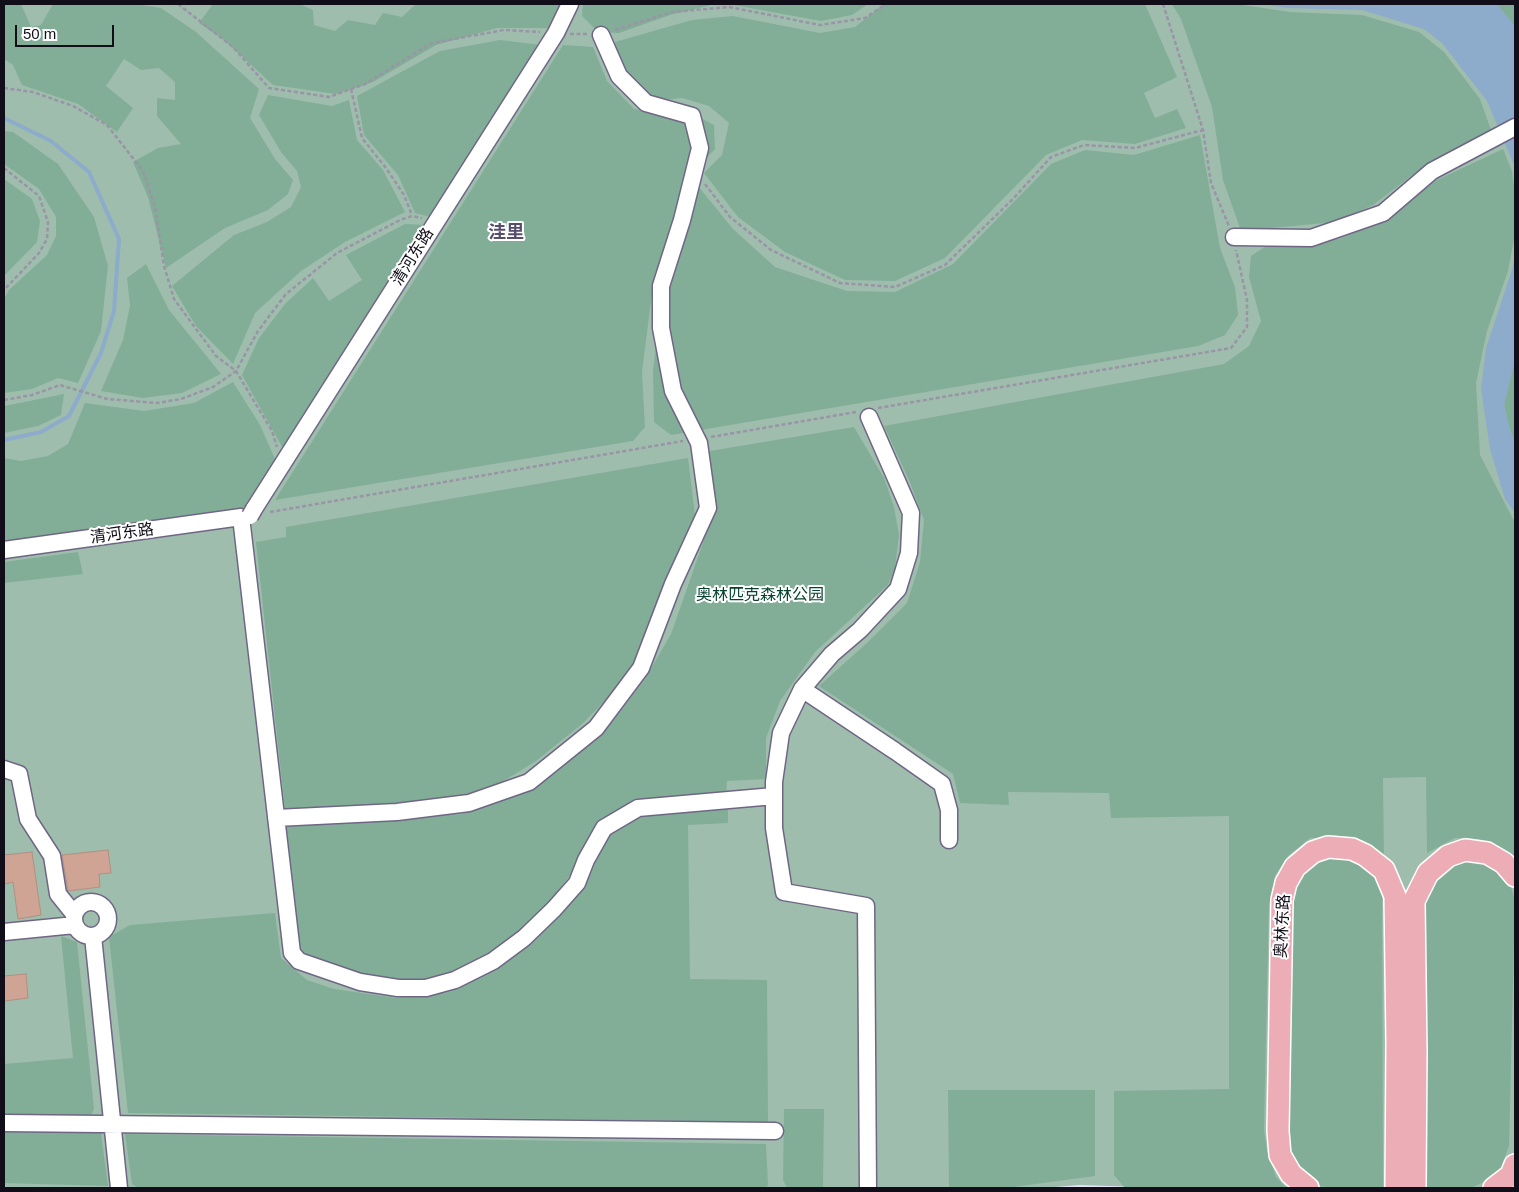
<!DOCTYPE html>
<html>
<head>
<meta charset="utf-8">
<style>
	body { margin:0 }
	#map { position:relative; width:1519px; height:1192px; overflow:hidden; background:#e9e4fa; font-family:Helvetica,sans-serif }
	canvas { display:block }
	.frame { position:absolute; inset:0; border:5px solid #110d19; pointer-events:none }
	.scale { position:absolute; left:15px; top:25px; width:99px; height:22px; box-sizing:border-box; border:2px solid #110d19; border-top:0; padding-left:6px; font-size:15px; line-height:18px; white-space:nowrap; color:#110d19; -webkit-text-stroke:4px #fff; paint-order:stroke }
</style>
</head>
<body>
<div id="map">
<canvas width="1519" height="1192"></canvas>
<div class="frame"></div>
<div class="scale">50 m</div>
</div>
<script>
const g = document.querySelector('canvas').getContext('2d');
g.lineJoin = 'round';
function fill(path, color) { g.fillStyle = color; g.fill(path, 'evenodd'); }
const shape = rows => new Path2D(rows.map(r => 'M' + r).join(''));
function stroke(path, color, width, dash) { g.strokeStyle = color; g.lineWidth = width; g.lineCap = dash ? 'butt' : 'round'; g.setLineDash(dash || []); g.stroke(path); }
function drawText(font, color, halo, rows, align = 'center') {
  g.font = font + ' Helvetica,"Noto Sans SC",sans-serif'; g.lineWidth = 4; g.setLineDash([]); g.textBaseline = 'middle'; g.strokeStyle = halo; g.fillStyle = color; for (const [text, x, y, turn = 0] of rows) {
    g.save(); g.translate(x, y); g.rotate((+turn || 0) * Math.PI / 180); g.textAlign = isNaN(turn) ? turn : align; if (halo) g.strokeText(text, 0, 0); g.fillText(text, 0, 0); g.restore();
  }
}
fill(shape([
	[4,4,1515,4,1515,1188,1170,1188,1080,1185,1043,1188,4,1188]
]), '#9fbdad');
fill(shape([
	[4,4,21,4,31,27,41,25,53,4,134,4,161,8,196,32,259,89,250,118,275,159,293,180,288,194,268,210,225,228,166,268,148,197,133,162,158,148,181,144,157,116,157,98,175,100,175,82,159,68,141,70,124,59,106,86,133,108,117,132,78,104,22,85,13,65,4,59],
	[213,4,300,4,313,10,314,25,335,31,348,20,375,25,383,13,402,17,416,4,562,4,553,28,497,28,436,45,373,82,336,94,273,85,224,40,199,23],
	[583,4,715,4,670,15,619,33,598,32,582,16],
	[728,4,868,4,852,15,821,21],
	[884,4,1145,4,1177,77,1144,93,1155,118,1177,109,1186,128,1135,144,1082,140,1046,155,945,258,895,281,845,280,785,252,738,217,704,173,722,155,729,123,709,106,682,98,655,101,624,76,615,42,692,20,733,16,820,33,855,27],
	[1172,4,1236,4,1290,12,1362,15,1419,32,1444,52,1480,99,1492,133,1427,164,1373,205,1335,222,1241,231,1223,180,1212,107,1181,19],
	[1483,4,1515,4,1515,44],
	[500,40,541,45,434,218,415,213,398,175,364,135,357,96,440,51],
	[563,45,593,47,607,81,634,109,665,114,693,114,714,125,715,149,688,177,654,277,642,372,645,427,633,441,275,500],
	[268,95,332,106,349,100,357,140,383,170,405,212,345,242,301,271,255,313,233,364,196,326,172,286,234,235,267,222,291,207,301,187,297,171,281,152,259,115],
	[4,131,13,132,58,164,94,217,108,266,101,331,78,383,58,378,32,389,4,393,4,299,9,290,47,255,56,236,56,217,39,189,4,164],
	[1200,135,1220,248,1235,287,1238,315,1225,335,1198,346,671,435,654,422,653,370,663,292,698,186,733,229,775,267,847,291,895,292,953,264,1051,164,1085,150,1134,155],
	[1503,149,1512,171,1515,193,1515,234,1508,271,1487,331,1476,383,1480,455,1515,523,1515,863,1505,851,1479,839,1455,838,1427,853,1426,777,1383,778,1384,859,1359,840,1338,837,1310,838,1289,855,1275,876,1269,904,1264,1129,1267,1151,1276,1177,1286,1188,1125,1188,1114,1175,1114,1091,1229,1089,1229,816,1111,818,1109,793,1008,792,1009,805,960,803,953,774,819,686,868,642,907,603,920,562,924,520,909,480,884,426,1224,364,1249,346,1261,321,1249,277,1251,256,1269,244,1339,239,1388,219,1435,181],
	[4,179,32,199,40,221,37,242,4,276],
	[405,224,427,225,285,452,242,375,259,338,285,304,313,278,329,301,362,280,346,255],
	[146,264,169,310,221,374,182,393,143,398,101,391,123,340,130,305,127,278],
	[1515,359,1515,444,1509,427,1504,405],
	[233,382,260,425,278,466,249,507,4,543,4,458,21,461,48,456,68,444,85,403,144,411,194,403],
	[64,394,61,415,38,426,4,433,4,406],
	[854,427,884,478,894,507,899,535,895,568,888,585,815,652,780,701,766,738,766,779,727,781,726,796,628,806,577,866,550,901,515,937,465,971,434,984,348,976,295,951,281,823,462,814,499,800,548,772,609,726,645,679,671,634,704,540,712,496,710,451],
	[688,458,695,516,681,560,644,645,620,686,582,724,536,761,499,784,463,796,421,802,285,810,256,542,286,537,286,527],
	[78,552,83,574,4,583,4,562],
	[728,805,728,823,688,825,690,979,767,980,768,1122,128,1113,109,937,130,925,275,913,281,958,307,980,334,989,397,998,450,992,485,973,535,936,589,877,604,843,615,830,642,814],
	[1330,854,1353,859,1372,872,1382,891,1383,1187,1338,1188,1318,1186,1289,1163,1285,908,1300,871],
	[1477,856,1494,866,1510,883,1515,901,1509,1146,1501,1167,1490,1179,1471,1188,1422,1188,1420,898,1444,863],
	[61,936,77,942,94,1109,89,1119,4,1116,4,1064,73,1058],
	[948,1090,1095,1090,1095,1176,1006,1188,950,1188,949,1186],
	[784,1109,824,1109,823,1188,787,1188,783,1180],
	[4,1130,101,1133,108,1186,4,1183],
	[125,1134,766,1144,768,1185,766,1188,138,1188,132,1184]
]), '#82ae98');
fill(shape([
	[1262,4,1497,4,1515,26,1515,167,1487,101,1442,43,1424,29,1362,10,1288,8],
	[1515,256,1515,359,1504,405,1509,427,1515,444,1515,513,1505,499,1490,449,1481,389,1486,348,1512,270]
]), '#8dabca');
stroke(shape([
	[4,118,51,141,89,172,119,239,114,311,101,353,69,416,41,432,4,440]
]), '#8dabca', 4);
const building = shape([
	[108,850,111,873,99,874,100,887,68,891,62,855,108,850],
	[32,852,41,915,18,919,13,882,4,884,4,855,32,852],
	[26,974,28,998,4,1001,4,976,26,974]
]);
fill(building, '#d0a495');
stroke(building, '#b48e81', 1);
const minor = shape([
	[1234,237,1311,238,1383,213,1432,171,1515,127],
	[254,509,556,33,570,4],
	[4,550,241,517,292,953,299,961,360,982,398,988,426,988,455,980,493,961,524,938,554,909,577,883,586,860,604,828,638,808,774,796],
	[802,689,895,751,942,784,949,810,949,840],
	[4,769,19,774,28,819,52,856,58,894,74,914],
	[276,818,397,812,469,803,529,782,596,728,641,668,673,584,708,508,699,443,673,391,661,328,661,286,682,220,700,148,692,116,646,103,619,76,601,35],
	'74 919a17 17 0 1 1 34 0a17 17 0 1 1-34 0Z',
	[4,932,75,925],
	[93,936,119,1188],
	[4,1123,775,1131],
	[868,1188,866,906,784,892,774,828,774,782,781,733,802,689,832,654,860,630,898,589,909,553,911,513,869,417]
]);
const major = shape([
	[1308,1188,1291,1174,1280,1155,1278,1131,1282,900,1286,883,1295,867,1313,852,1328,847,1352,849,1365,855,1384,870,1395,896,1397,1043,1396,1188],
	[1415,1188,1416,1052,1414,901,1428,873,1448,856,1465,850,1487,853,1504,863,1515,876],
	[1494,1188,1511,1175,1515,1165]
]);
stroke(minor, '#6f6686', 19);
stroke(major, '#fff', 24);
stroke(shape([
	[178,4,233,47,269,88,329,97,365,84,432,43,504,30,540,32],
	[1163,4,1203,130,1211,183,1229,226],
	[615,30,672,12,729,7,820,25,865,18,886,4],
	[570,34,587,34],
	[4,88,33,92,73,106,107,125,143,171,155,207,164,266,174,299,216,356,236,371,272,431,277,447],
	[351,89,362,138,386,168,404,195,412,215],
	[4,168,39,196,48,222,47,239,39,253,4,290],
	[705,184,730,217,771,250,840,283,895,287,945,265,1012,200,1051,157,1084,145,1135,148,1203,130],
	[4,400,32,395,60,385,107,399,157,403,181,399,213,387,236,371,258,331,286,294,337,253,400,220,412,216,422,218],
	[878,408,1231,348,1247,327,1247,300,1236,250],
	[711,437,856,412],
	[270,512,683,441]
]), '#9994a6', 2.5, [4, 2.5]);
stroke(minor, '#fff', 16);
stroke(major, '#edadb6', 21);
const minorBridge = shape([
	[250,516,254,509]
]);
stroke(minorBridge, '#6f6686', 19, []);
stroke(minorBridge, '#fff', 16);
drawText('16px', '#110d19', '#fff', [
	["清河东路",413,257,-58],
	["清河东路",122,534,-8],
	["奥林东路",1283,926,-87]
]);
drawText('16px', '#06422d', '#fff', [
	["奥林匹克森林公园",760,596]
]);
drawText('bold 18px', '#564e6c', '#fff', [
	["洼里",506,233]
]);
</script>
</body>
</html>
